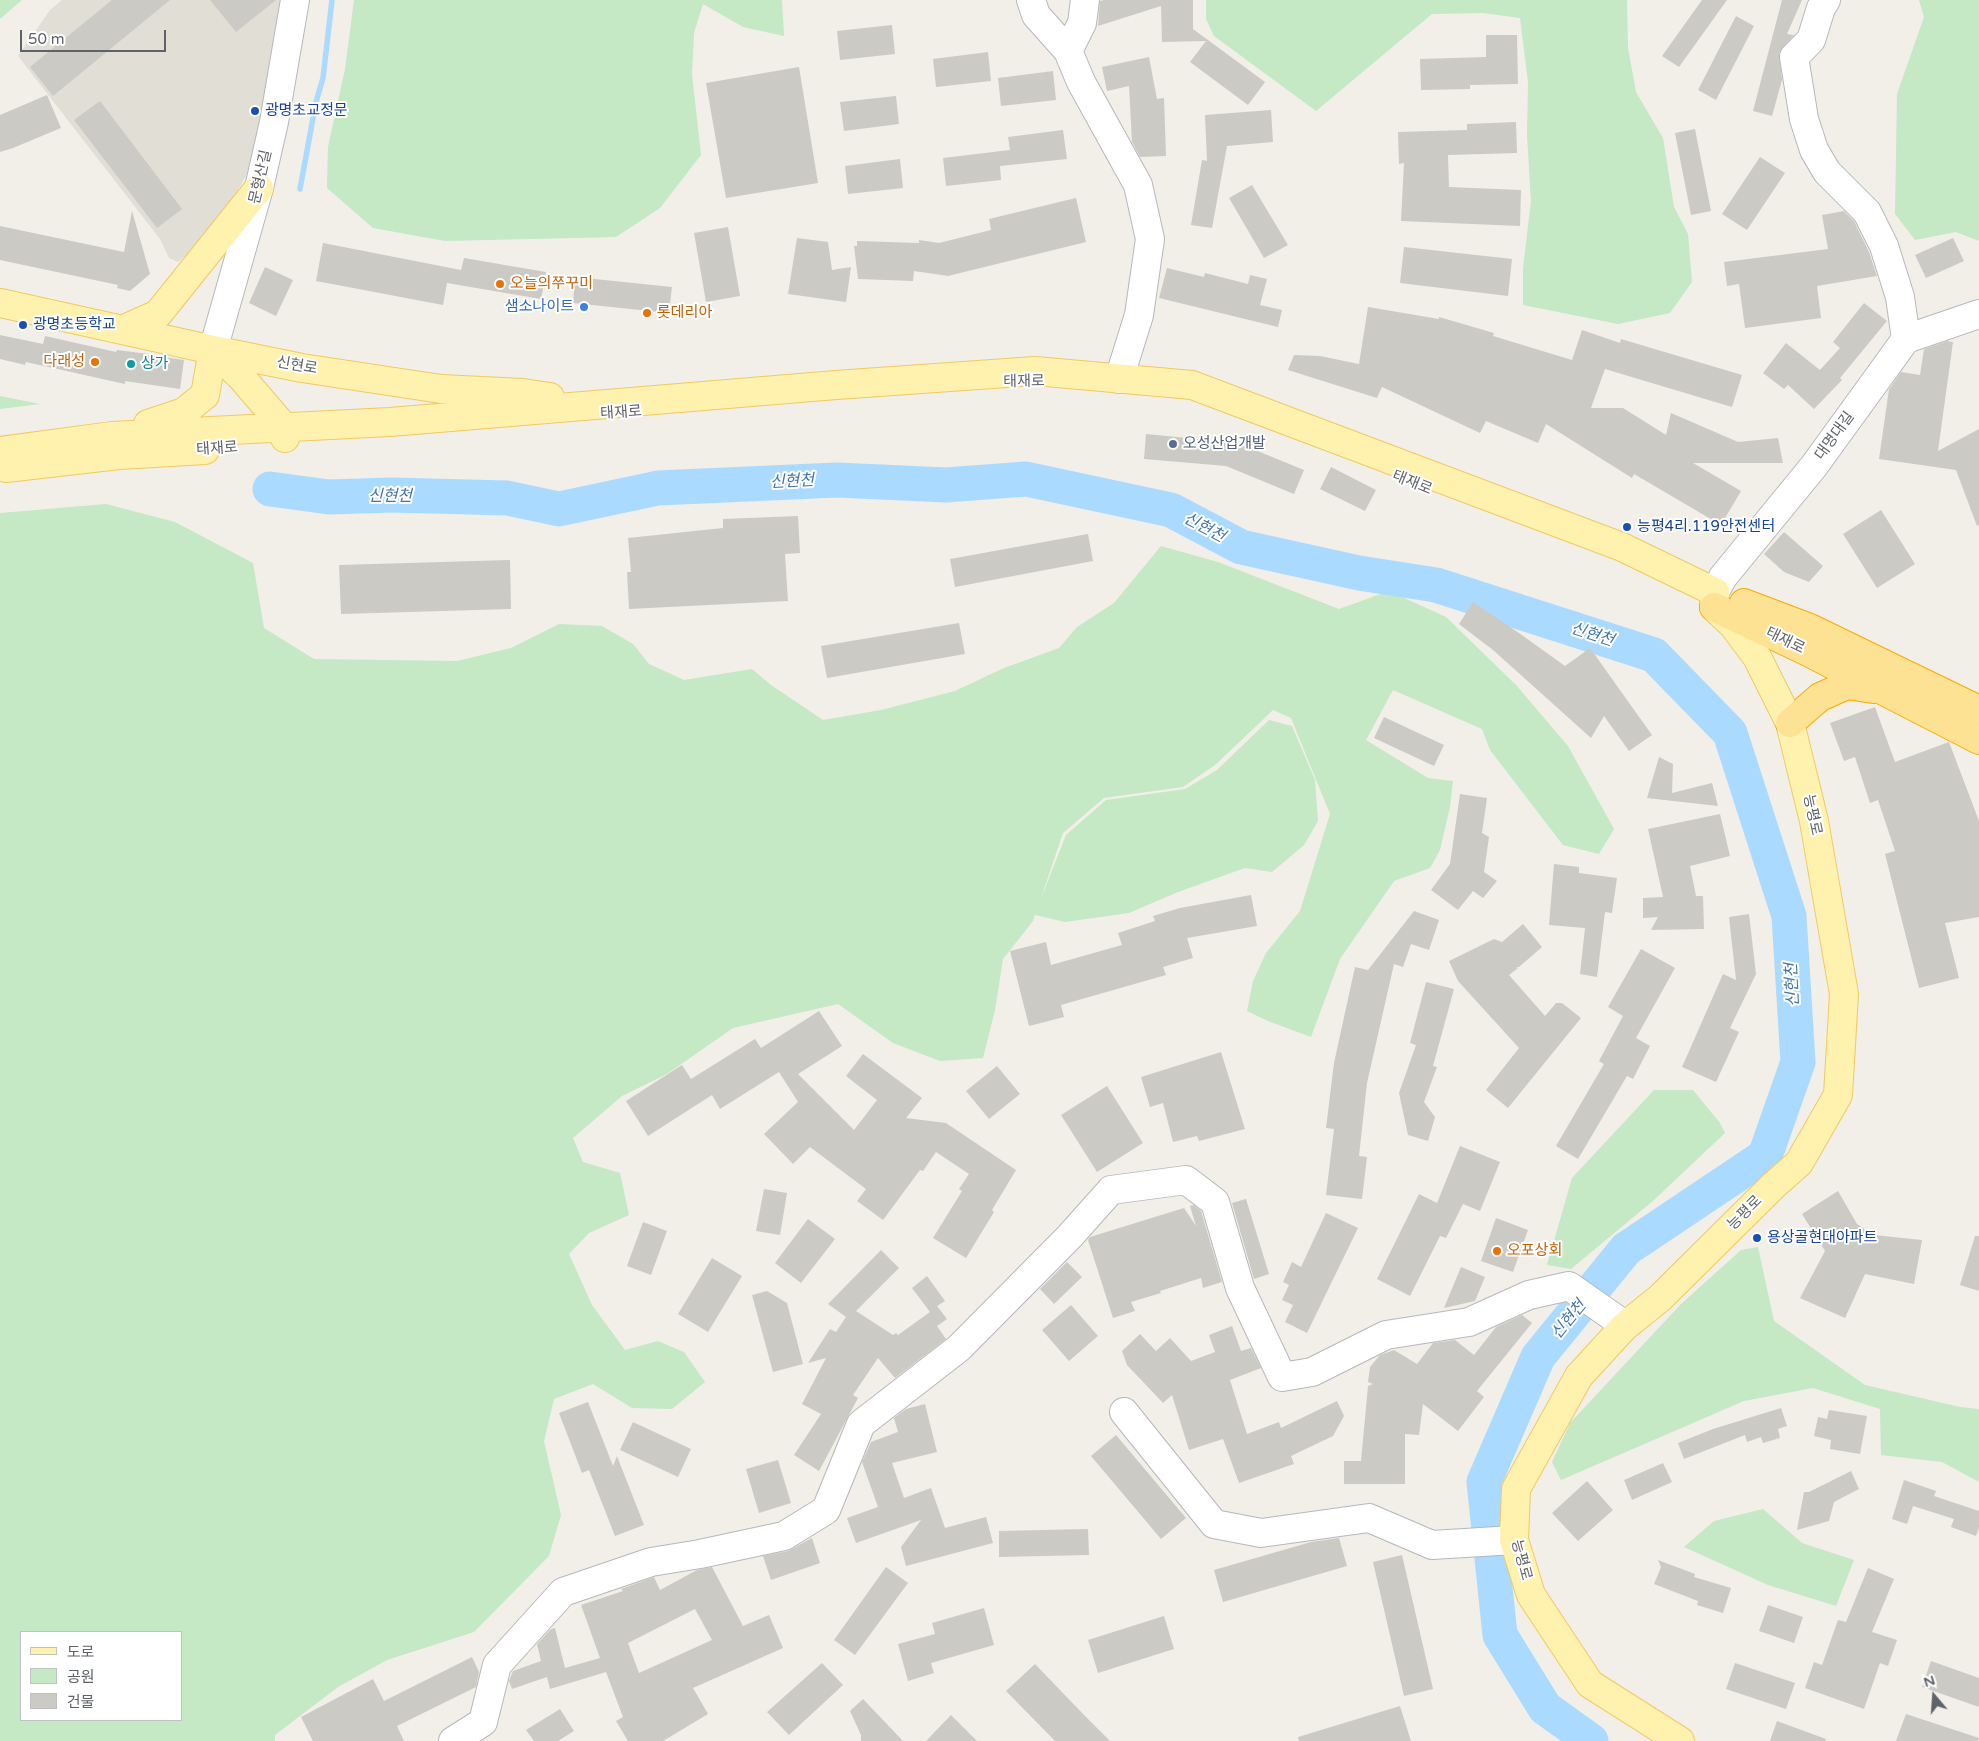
<!DOCTYPE html>
<html>
<head>
<meta charset="utf-8">
<style>
	body { margin:0 }
	#map { position:relative; width:1979px; height:1741px; overflow:hidden; background:#f1efe8; font-family:"Varela Round","Noto Sans KR",sans-serif }
	canvas { display:block }
	.legend { position:absolute; left:20px; top:1631px; width:162px; height:90px; box-sizing:border-box; background:#fff; border:1px solid #bfc1c3; margin:0; padding:6px 9px; list-style:none; font-size:15px; color:#5f6368 }
	.legend li { display:flex; align-items:center; gap:10px; height:25px }
	.legend b { width:25px; border:1px solid #bfc1c3 }
	.north { position:absolute; left:1909px; top:1671px; width:50px; height:50px; -webkit-text-stroke:4px #fff; paint-order:stroke; rotate:342deg; font-size:14px; font-weight:700; line-height:20px; text-align:center; color:#5f6368 }
	.north::after { content:''; display:block; margin:auto; width:18px; height:22px; background:#5f6368; clip-path:polygon(50% 0,100% 100%,50% 72%,0 100%) }
	.scale { position:absolute; left:20px; top:30px; width:146px; height:22px; box-sizing:border-box; border:2px solid #5f6368; border-top:0; padding-left:6px; font-size:15px; line-height:18px; white-space:nowrap; color:#5f6368; -webkit-text-stroke:4px #fff; paint-order:stroke }
</style>
</head>
<body>
<div id="map">
<canvas width="1979" height="1741"></canvas>
<ul class="legend">
<li><b style="height:6px;background:#fff2af"></b>도로</li>
<li><b style="height:14px;background:#c5e8c5"></b>공원</li>
<li><b style="height:14px;background:#cccac5"></b>건물</li>
</ul>
<div class="north">N</div>
<div class="scale">50 m</div>
</div>
<script>
const g = document.querySelector('canvas').getContext('2d');
g.lineJoin = 'round';
function fill(path, color) { g.fillStyle = color; g.fill(path, 'evenodd'); }
const shape = rows => new Path2D(rows.map(r => 'M' + r).join(''));
function stroke(path, color, width, dash) { g.strokeStyle = color; g.lineWidth = width; g.lineCap = dash ? 'butt' : 'round'; g.setLineDash(dash || []); g.stroke(path); }
function drawText(font, color, halo, rows, align = 'center') {
  g.font = font + ' "Varela Round","Noto Sans KR",sans-serif'; g.lineWidth = 4; g.setLineDash([]); g.textBaseline = 'middle'; g.strokeStyle = halo; g.fillStyle = color; for (const [text, x, y, turn = 0] of rows) {
    g.save(); g.translate(x, y); g.rotate((+turn || 0) * Math.PI / 180); g.textAlign = isNaN(turn) ? turn : align; if (halo) g.strokeText(text, 0, 0); g.fillText(text, 0, 0); g.restore();
  }
}
fill(shape([
	[62,0,286,0,266,112,246,176,213,232,178,262,169,258,160,239,18,56,50,10]
]), '#e1ded6');
fill(shape([
	[0,0,22,0,0,19],
	[354,0,782,0,784,36,743,27,703,4,694,33,692,74,701,155,660,208,616,237,445,241,373,228,327,188,328,147,345,69],
	[1206,0,1627,0,1628,48,1636,92,1663,138,1674,207,1688,234,1692,282,1670,313,1618,324,1523,305,1523,268,1531,201,1527,135,1528,82,1520,18,1483,13,1432,14,1316,111,1214,36,1206,19],
	[1919,0,1979,0,1979,241,1956,232,1915,240,1895,214,1897,94,1924,17],
	[0,396,40,404,0,409],
	[106,504,175,522,253,563,264,628,314,659,457,661,511,648,559,624,602,626,633,644,649,664,684,680,752,669,771,685,823,720,881,710,955,691,1004,668,1059,648,1077,627,1114,603,1161,546,1218,562,1339,609,1389,591,1446,617,1516,685,1568,746,1614,829,1599,854,1563,845,1490,750,1482,729,1393,690,1366,740,1428,778,1453,781,1450,807,1440,850,1430,868,1394,881,1340,959,1311,1037,1268,1021,1247,1011,1253,981,1266,953,1300,911,1330,814,1291,718,1273,710,1215,765,1183,787,1104,798,1063,833,1040,901,1066,835,1106,800,1185,789,1217,770,1269,720,1292,726,1315,780,1318,821,1304,845,1272,872,1245,868,1178,892,1129,913,1065,922,1035,915,1033,921,1003,959,995,1010,983,1058,940,1061,893,1043,838,1004,733,1028,667,1074,622,1096,573,1138,583,1162,620,1173,629,1215,589,1233,569,1254,592,1305,625,1350,658,1341,684,1352,705,1382,672,1409,632,1408,593,1384,554,1399,544,1441,561,1515,549,1556,474,1632,387,1660,338,1687,275,1735,275,1741,0,1741,0,513],
	[21,1632,181,1632,181,1720,21,1720],
	[1654,1090,1693,1090,1720,1123,1725,1133,1654,1200,1571,1269,1547,1265,1572,1178],
	[1758,1247,1774,1321,1865,1385,1960,1407,1979,1409,1979,1482,1942,1462,1881,1455,1880,1409,1813,1388,1744,1401,1561,1480,1552,1462,1570,1423,1681,1304,1741,1250],
	[1763,1509,1802,1543,1854,1560,1836,1606,1768,1585,1684,1547,1714,1521]
]), '#c5e8c5');
stroke(shape([
	[300,189,316,102,323,78,332,0]
]), '#aadaff', 5.5);
stroke(shape([
	[270,489,329,497,392,495,507,498,559,509,658,488,837,480,946,485,1026,479,1171,510,1241,547,1359,573,1436,585,1654,655,1730,733,1789,916,1798,1062,1765,1156,1626,1249,1538,1357,1484,1482,1500,1635,1545,1708,1591,1741]
]), '#aadaff', 35);
fill(shape([
	[112,0,170,0,53,96,30,67],
	[210,0,276,0,236,32],
	[1104,0,1193,0,1193,29,1265,82,1248,105,1190,62,1206,41,1162,42,1161,6,1098,26,1100,1],
	[1702,0,1727,0,1679,67,1662,56],
	[1782,0,1802,0,1787,34,1794,35,1779,53,1782,80,1772,116,1753,111],
	[1736,16,1754,26,1716,100,1698,90],
	[892,25,895,54,840,60,837,31],
	[1486,35,1517,35,1518,84,1470,85,1470,89,1421,90,1420,59,1486,57],
	[988,52,991,81,936,87,933,59],
	[1149,57,1157,99,1164,98,1166,156,1140,157,1132,142,1129,86,1107,91,1102,67],
	[799,67,818,183,726,198,706,83],
	[1053,71,1056,100,1001,106,998,78],
	[47,95,61,128,13,148,0,152,0,115],
	[896,96,899,124,844,131,840,102],
	[100,101,182,209,157,228,74,120],
	[1271,110,1273,142,1227,146,1212,228,1191,225,1202,160,1207,161,1205,115],
	[1516,122,1517,153,1448,155,1449,187,1521,190,1520,226,1401,221,1404,163,1399,164,1398,132,1467,130,1467,124],
	[1695,129,1711,211,1691,215,1675,133],
	[1063,130,1067,159,1000,166,1001,180,946,186,943,158,1010,150,1008,137],
	[1760,157,1785,173,1747,230,1722,214],
	[900,159,903,188,848,194,845,166],
	[1252,185,1288,245,1264,258,1229,198],
	[1076,198,1086,242,948,276,914,271,913,281,858,279,854,246,857,246,857,241,919,243,919,240,939,243,991,230,989,219],
	[132,211,150,274,130,291,117,288,118,285,0,260,0,226,124,252],
	[1844,211,1854,221,1869,252,1877,276,1817,286,1821,318,1745,328,1739,284,1727,286,1724,262,1828,249,1822,215],
	[728,227,740,296,706,302,694,233],
	[797,238,828,242,832,270,851,267,846,302,788,294],
	[1953,238,1964,261,1926,278,1915,255],
	[323,243,461,270,464,258,546,272,541,299,447,283,443,305,316,281],
	[1404,247,1512,259,1508,296,1400,283],
	[265,267,293,280,276,316,249,303],
	[1167,268,1204,277,1205,273,1248,284,1250,275,1267,279,1260,305,1282,310,1278,327,1159,298],
	[575,277,672,287,669,313,573,303],
	[1864,303,1887,321,1840,378,1842,380,1814,409,1788,385,1784,389,1763,373,1786,343,1820,370,1840,348,1833,342],
	[1368,307,1439,319,1439,317,1494,333,1493,336,1572,360,1582,330,1620,343,1621,339,1742,375,1732,407,1605,369,1591,408,1623,408,1666,435,1671,413,1738,442,1778,438,1783,463,1693,463,1741,491,1721,525,1634,474,1632,478,1546,424,1538,443,1486,421,1480,433,1382,387,1377,398,1288,370,1294,355,1320,356,1359,364],
	[0,335,43,344,45,336,116,352,117,350,148,354,148,355,184,360,180,389,125,381,125,384,26,362,25,365,0,359],
	[1947,341,1953,342,1938,451,1979,429,1979,525,1977,526,1956,470,1879,459,1889,389,1901,372,1920,375,1924,349],
	[1146,434,1238,443,1304,470,1294,494,1226,466,1144,459],
	[1331,467,1376,490,1365,511,1320,489],
	[1881,510,1915,564,1877,588,1843,534],
	[798,516,800,553,785,554,788,601,629,609,627,572,631,572,628,538,723,528,723,519],
	[1784,532,1823,566,1809,582,1784,572,1764,554],
	[1088,534,1093,561,955,587,950,559],
	[510,560,511,609,341,614,339,565],
	[1473,602,1519,633,1565,666,1590,648,1652,735,1629,751,1604,716,1591,738,1493,650,1459,624],
	[959,623,965,654,827,678,821,646],
	[1875,707,1895,762,1949,742,1979,821,1979,917,1945,923,1959,978,1919,988,1885,854,1895,851,1878,800,1870,803,1855,757,1844,761,1830,723],
	[1384,717,1444,745,1434,766,1374,738],
	[1659,757,1673,764,1672,793,1712,783,1718,806,1647,798],
	[1460,794,1487,798,1482,833,1489,837,1484,872,1497,881,1483,898,1473,891,1458,910,1431,890,1450,864],
	[1720,814,1730,856,1690,866,1696,896,1703,896,1704,929,1651,930,1658,917,1643,918,1643,898,1663,897,1648,829],
	[1554,864,1579,867,1579,873,1617,878,1612,913,1605,912,1597,977,1580,974,1585,928,1549,925],
	[1251,895,1257,926,1187,938,1193,958,1163,967,1166,975,1061,1005,1064,1017,1029,1026,1010,951,1046,942,1051,965,1122,945,1118,933,1155,921,1153,916,1180,908],
	[1414,911,1439,920,1429,950,1411,944,1403,967,1394,964,1367,1083,1359,1156,1367,1157,1362,1199,1326,1195,1334,1129,1326,1128,1334,1063,1355,967,1368,970],
	[1749,914,1756,974,1730,1028,1739,1032,1716,1082,1682,1067,1723,974,1736,980,1729,917],
	[1523,924,1542,947,1519,967,1516,967,1518,968,1509,975,1545,1016,1556,1003,1562,1003,1581,1018,1508,1108,1486,1090,1519,1048,1458,981,1449,961,1494,939,1502,942],
	[1641,949,1675,968,1636,1038,1650,1046,1633,1079,1627,1076,1578,1159,1556,1146,1604,1064,1599,1061,1623,1016,1608,1007],
	[1426,982,1454,989,1433,1066,1437,1067,1424,1102,1435,1117,1428,1141,1408,1135,1399,1093,1416,1045,1410,1043],
	[819,1011,842,1046,798,1074,854,1130,877,1100,846,1076,863,1054,922,1098,906,1118,946,1123,1016,1170,992,1210,994,1212,966,1258,933,1238,962,1191,959,1189,969,1174,936,1152,923,1171,920,1170,883,1220,857,1201,866,1189,810,1147,793,1164,764,1134,798,1102,779,1072,720,1109,712,1095,648,1136,626,1101,682,1065,691,1079,755,1039,761,1048],
	[1221,1052,1245,1129,1199,1141,1197,1136,1173,1142,1163,1103,1150,1107,1141,1077],
	[997,1066,1020,1094,989,1119,966,1091],
	[1107,1086,1143,1143,1097,1172,1061,1115],
	[1460,1146,1500,1162,1480,1211,1463,1204,1446,1238,1440,1236,1410,1296,1377,1279,1419,1194,1437,1203],
	[764,1189,787,1193,780,1235,756,1231],
	[1838,1191,1857,1224,1874,1235,1922,1240,1914,1284,1865,1274,1845,1318,1800,1298,1825,1251,1802,1214],
	[1246,1199,1269,1274,1254,1279,1232,1203],
	[1194,1205,1201,1211,1222,1282,1203,1288,1201,1278,1160,1291,1161,1293,1131,1302,1135,1311,1113,1318,1088,1240,1090,1237,1184,1208,1196,1226,1190,1206],
	[1326,1213,1358,1228,1307,1333,1285,1322,1293,1305,1282,1300,1289,1285,1283,1282,1292,1262,1301,1267],
	[1496,1218,1528,1230,1513,1272,1481,1261],
	[808,1219,835,1239,801,1283,775,1263],
	[643,1222,667,1231,651,1275,627,1266],
	[1975,1236,1979,1236,1979,1291,1960,1285],
	[881,1250,899,1268,856,1311,893,1335,896,1333,898,1335,930,1312,912,1288,927,1276,945,1301,937,1306,947,1319,937,1326,946,1339,895,1378,878,1358,853,1395,858,1398,819,1471,794,1455,821,1414,802,1404,826,1358,808,1363,830,1329,836,1332,846,1317,828,1304],
	[712,1258,742,1276,708,1332,678,1314],
	[1067,1262,1082,1277,1054,1304,1040,1289],
	[1461,1267,1485,1277,1475,1301,1444,1308],
	[767,1291,787,1303,803,1364,773,1372,752,1295],
	[1071,1305,1098,1336,1069,1361,1042,1330],
	[1522,1315,1532,1323,1477,1391,1484,1397,1458,1431,1423,1404,1419,1435,1405,1434,1405,1484,1344,1484,1344,1461,1361,1461,1368,1386,1373,1384,1368,1382,1370,1367,1380,1355,1394,1350,1417,1364,1433,1343,1455,1340,1474,1355,1496,1327],
	[1232,1326,1241,1351,1251,1348,1261,1368,1230,1380,1247,1434,1279,1422,1281,1428,1337,1401,1344,1416,1333,1436,1291,1456,1294,1464,1239,1483,1223,1439,1189,1450,1172,1395,1163,1403,1127,1365,1122,1351,1140,1334,1156,1351,1170,1338,1191,1361,1215,1352,1209,1335],
	[588,1402,613,1466,617,1456,644,1525,615,1536,589,1470,582,1473,559,1413],
	[925,1404,937,1452,892,1463,904,1498,931,1488,945,1528,986,1517,993,1543,906,1566,901,1547,921,1520,856,1543,847,1518,878,1507,862,1462,871,1442,898,1432,894,1418,906,1409],
	[1781,1408,1787,1426,1778,1429,1780,1438,1763,1443,1761,1437,1747,1442,1745,1435,1684,1459,1678,1443,1713,1429],
	[1829,1410,1867,1416,1860,1454,1830,1449,1831,1440,1814,1436,1818,1417,1827,1419],
	[633,1422,691,1449,678,1477,620,1450],
	[1116,1435,1186,1518,1161,1539,1091,1456],
	[778,1460,791,1503,759,1513,746,1469],
	[1663,1463,1672,1482,1632,1500,1624,1480],
	[1851,1471,1859,1489,1834,1502,1829,1521,1797,1530,1804,1492,1809,1492],
	[1904,1480,1936,1491,1934,1496,1979,1511,1979,1527,1976,1536,1951,1527,1954,1519,1913,1506,1907,1524,1892,1519],
	[1587,1481,1613,1510,1578,1541,1552,1513],
	[1088,1529,1089,1555,999,1557,999,1531],
	[812,1538,820,1563,771,1580,763,1556,788,1551],
	[1339,1538,1347,1566,1223,1602,1214,1570,1311,1542],
	[1402,1555,1433,1689,1404,1696,1373,1562],
	[1658,1560,1695,1574,1694,1577,1731,1588,1723,1613,1697,1605,1698,1601,1654,1584,1661,1567],
	[712,1567,743,1626,769,1615,783,1648,693,1688,708,1714,663,1741,628,1741,616,1721,623,1717,606,1672,550,1689,547,1677,512,1689,509,1681,513,1671,541,1661,537,1644,551,1629,555,1628,565,1668,600,1658,581,1605,623,1591,621,1589,654,1577,660,1590,697,1570],
	[695,1609,712,1640,639,1673,628,1643],
	[886,1567,908,1583,855,1655,834,1640],
	[1868,1568,1894,1579,1872,1632,1897,1640,1888,1666,1880,1663,1864,1709,1805,1688,1814,1662,1822,1665,1838,1620,1846,1622],
	[1768,1605,1803,1617,1794,1643,1759,1631],
	[984,1608,994,1645,931,1663,934,1673,908,1681,898,1644,935,1634,932,1623],
	[1164,1616,1174,1649,1098,1673,1088,1640],
	[472,1657,479,1672,476,1687,397,1726,404,1741,313,1741,301,1717,373,1679,384,1701],
	[1931,1661,1979,1678,1979,1707,1922,1687],
	[822,1663,843,1685,789,1735,767,1712],
	[1735,1663,1795,1683,1786,1709,1726,1689],
	[1035,1664,1084,1715,1110,1741,1055,1741,1006,1691],
	[863,1699,903,1741,861,1741,861,1735,850,1711],
	[1400,1706,1411,1741,1299,1741,1298,1737],
	[560,1709,574,1731,558,1741,534,1741,526,1730],
	[1906,1714,1979,1738,1978,1741,1896,1741],
	[951,1715,977,1741,926,1741],
	[1777,1721,1826,1739,1825,1741,1770,1741]
]), '#cccac5');
const minor = shape([
	[1031,0,1036,15,1068,51,1081,82,1138,185,1150,239,1139,315,1119,379],
	[1826,0,1821,8,1811,40,1794,57,1804,119,1814,150,1827,172,1867,212,1884,246,1900,297,1906,339],
	[1068,51,1082,23,1085,0],
	[213,350,259,188,274,122,295,0],
	[1715,592,1723,577,1814,466,1906,339,1979,314],
	[1124,1412,1214,1524,1261,1533,1369,1518,1432,1545,1514,1540],
	[453,1741,483,1722,497,1665,563,1592,651,1562,700,1554,784,1536,826,1510,861,1424,959,1348,1070,1236,1111,1190,1186,1180,1215,1202,1240,1288,1282,1377,1312,1372,1386,1335,1469,1322,1529,1295,1569,1286,1616,1319,1624,1327]
]);
const major = shape([
	[0,303,213,350,302,368,441,389,523,393,550,397],
	[122,330,158,314,259,188],
	[213,350,242,378,284,427,285,438],
	[148,424,184,412,205,395,213,350],
	[0,451,112,436,390,422,836,385,1035,371,1192,385,1622,547,1715,592,1714,607,1733,625,1757,657,1790,723,1814,821,1844,994,1838,1095,1799,1163,1773,1186,1660,1298,1624,1327,1579,1376,1516,1489,1514,1540,1531,1595,1590,1684,1680,1741],
	[6,468,119,455,205,450]
]);
const highway = shape([
	[1744,603,1810,628,1979,710],
	[1714,607,1806,651,1979,740],
	[1790,723,1820,697,1847,685,1873,689]
]);
stroke(minor, '#b5b8bc', 30);
stroke(major, '#f2c960', 30);
stroke(highway, '#f9ab00', 30);
stroke(minor, '#fff', 28);
stroke(major, '#fff2af', 28);
stroke(highway, '#fde293', 28);
for (const [x, y, r, color] of [
	[255,111,5,"#1a4fb4"],
	[500,284,5,"#e8710a"],
	[584,307,5,"#3f7fe0"],
	[647,313,5,"#e8710a"],
	[23,325,5,"#1a4fb4"],
	[95,362,5,"#e8710a"],
	[131,364,5,"#0f9aa8"],
	[1173,444,5,"#5c6f8a"],
	[1627,527,5,"#1a4fb4"],
	[1757,1238,5,"#1a4fb4"],
	[1497,1251,5,"#e8710a"]
]) { const dot = new Path2D(); dot.arc(x, y, r, 0, 2 * Math.PI); g.fillStyle = color; g.fill(dot); stroke(dot, '#fff', 2); }
drawText('15px', '#164399', '#fff', [
	["광명초교정문",265,111],
	["광명초등학교",33,325],
	["능평4리.119안전센터",1637,527],
	["용상골현대아파트",1767,1238]
], 'left');
drawText('15px', '#5f6368', '#fff', [
	["문형산길",261,177,-77],
	["신현로",297,366,10],
	["태재로",1024,382,-1],
	["태재로",621,413,-4],
	["대명대길",1835,436,-54],
	["태재로",217,449,-4],
	["태재로",1412,483,22],
	["태재로",1785,641,26],
	["능평로",1812,815,78],
	["능평로",1745,1213,-45],
	["능평로",1521,1560,75]
]);
drawText('15px', '#c56008', '#fff', [
	["오늘의쭈꾸미",510,284],
	["롯데리아",657,313],
	["다래성",85,362,"right"],
	["오포상회",1507,1251]
], 'left');
drawText('15px', '#366cbe', '#fff', [
	["샘소나이트",574,307]
], 'right');
drawText('15px', '#0d838f', '#fff', [
	["상가",141,364]
], 'left');
drawText('15px', '#4e5e75', '#fff', [
	["오성산업개발",1183,444]
], 'left');
drawText('italic 16px', '#4174aa', '#fff', [
	["신현천",792,482,-3],
	["신현천",390,497],
	["신현천",1204,528,28],
	["신현천",1592,635,18],
	["신현천",1793,985,-93],
	["신현천",1569,1320,-51]
]);
</script>
</body>
</html>
